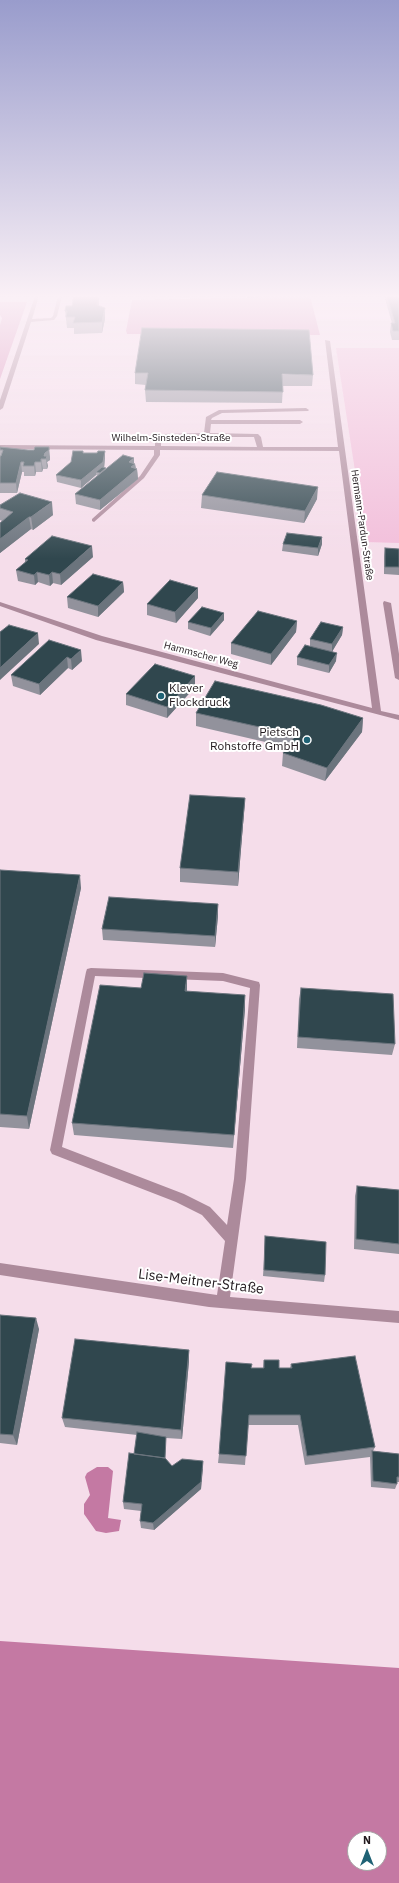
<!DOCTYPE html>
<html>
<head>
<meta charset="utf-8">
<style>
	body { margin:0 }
	#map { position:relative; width:399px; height:1883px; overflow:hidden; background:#f5ddea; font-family:"IBM Plex Sans",sans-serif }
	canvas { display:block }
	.north { position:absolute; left:347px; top:1831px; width:40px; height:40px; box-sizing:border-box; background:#fff; border:1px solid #a7a3a5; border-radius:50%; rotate:0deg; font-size:11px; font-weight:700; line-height:16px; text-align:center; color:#221a1e }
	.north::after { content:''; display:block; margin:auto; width:14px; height:18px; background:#1f6275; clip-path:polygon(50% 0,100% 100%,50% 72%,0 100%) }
</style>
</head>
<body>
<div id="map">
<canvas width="399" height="1883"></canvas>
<div class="north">N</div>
</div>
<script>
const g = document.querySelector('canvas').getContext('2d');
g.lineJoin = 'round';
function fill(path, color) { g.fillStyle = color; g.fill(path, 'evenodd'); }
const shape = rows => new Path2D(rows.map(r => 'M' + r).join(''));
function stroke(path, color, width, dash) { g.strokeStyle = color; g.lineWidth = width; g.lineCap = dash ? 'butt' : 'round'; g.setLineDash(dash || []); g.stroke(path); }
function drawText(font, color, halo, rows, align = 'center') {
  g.font = font + ' "IBM Plex Sans",sans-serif'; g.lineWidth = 4; g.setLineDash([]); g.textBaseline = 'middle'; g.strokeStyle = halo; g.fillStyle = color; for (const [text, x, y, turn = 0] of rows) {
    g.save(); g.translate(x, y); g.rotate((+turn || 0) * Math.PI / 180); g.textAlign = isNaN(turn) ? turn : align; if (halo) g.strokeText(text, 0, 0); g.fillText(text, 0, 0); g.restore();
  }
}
fill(shape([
	[336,348,399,348,399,543,366,542]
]), '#f2beda');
fill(shape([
	[310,296,320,335,127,334,126,331,132,300],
	[0,302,27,302,0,379,0,325,2,318,0,315]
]), '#db8fb9');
fill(shape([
	[97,1467,108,1467,113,1471,108,1518,121,1520,119,1531,106,1533,96,1531,84,1514,84,1504,90,1495,85,1477,87,1473],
	[0,1641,399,1668,399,1883,0,1883],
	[355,1839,379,1839,379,1863,355,1863]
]), '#c479a3');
fill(shape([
	[35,296,39,296,32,319,51,318,53,316,58,296,62,296,57,316,54,320,31,322,3,408,0,410,0,400,35,296],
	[325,340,330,341,381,711,399,715,399,720,96,640,0,606,0,602,102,636,372,708,339,451,160,450,160,455,144,478,94,522,92,521,92,519,140,476,154,455,154,450,0,449,0,445,155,446,155,440,162,434,204,433,206,417,219,410,306,408,309,410,308,411,222,413,212,418,211,420,300,420,303,422,300,424,211,424,210,433,258,434,261,437,263,447,338,447,325,340],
	[165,437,254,437,257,447,161,446,161,441,165,437],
	[384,601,391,603,399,654,399,680,395,678,383,603,384,601],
	[91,968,223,973,259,982,260,985,246,1179,230,1297,399,1311,399,1323,209,1307,0,1275,0,1263,217,1295,225,1241,202,1215,176,1202,52,1154,50,1150,86,972,87,969,91,968],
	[95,976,223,981,250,988,234,1179,227,1225,210,1207,184,1194,62,1147,95,976]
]), '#ac8a9b');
fill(shape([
	[385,296,399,296,399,340,392,340,390,332,391,323,392,323,385,299],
	[99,306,105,319,102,333,74,334,74,328,67,328,65,311],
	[135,373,313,375,312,386,283,386,282,403,146,402,145,390,146,385,135,384],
	[0,449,50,457,50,460,47,462,48,466,47,469,43,469,42,472,36,472,35,476,24,476,24,472,22,472,17,493,0,493],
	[105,451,105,458,104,468,106,469,135,464,136,468,137,469,138,479,100,510,76,504,75,494,98,476,96,475,81,488,57,482,56,475,83,453,97,453],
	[202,495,317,499,304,523,201,508],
	[0,505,53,515,33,530,31,529,0,553,0,523,2,521,0,520],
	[283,544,322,544,318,556,282,551],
	[385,548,399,549,399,575,384,574,384,556],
	[93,557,61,585,53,583,50,586,38,582,35,585,18,581,16,570,25,563,25,559],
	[123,582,124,592,98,617,68,608,67,597],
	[198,598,176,623,147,615,147,604],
	[224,620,210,636,188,629,188,622],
	[297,621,296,632,271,665,231,654,231,643],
	[343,627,342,635,332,651,336,661,329,673,297,665,297,657,310,646,310,639],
	[49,640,82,661,72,670,68,668,40,695,13,686,11,675],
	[195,676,195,687,167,718,126,705,126,694],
	[196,713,363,718,362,732,325,781,282,766,283,753,287,747,196,726],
	[245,798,244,812,238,886,180,882,180,868],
	[0,870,81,888,29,1129,0,1127],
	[218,916,215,947,103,940,102,929],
	[141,988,187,989,187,991,245,1009,233,1148,74,1135,72,1123],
	[301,988,395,1044,392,1055,297,1048,299,999],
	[357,1186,399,1190,399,1254,354,1249,355,1196],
	[265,1243,325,1275,324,1282,263,1276],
	[0,1315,39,1329,17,1445,0,1443],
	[189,1350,189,1361,182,1439,166,1438,165,1458,172,1466,203,1469,201,1489,154,1530,141,1528,140,1521,141,1511,124,1509,123,1502,134,1454,137,1435,65,1427,62,1418],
	[264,1360,279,1368,290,1368,291,1364,375,1447,373,1451,399,1454,399,1482,397,1482,397,1484,395,1489,371,1487,370,1457,305,1465,298,1425,248,1425,245,1465,218,1463,219,1454,251,1368,263,1368]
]), '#92929c');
fill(shape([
	[99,296,99,306,97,305],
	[105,308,105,319,102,333,102,322],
	[49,447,50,457,50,460,47,462,48,466,47,469,46,459,44,456,45,453],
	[105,451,105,458,104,469,96,472,96,475,81,488,81,480],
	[134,458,134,465,135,464,136,470,137,469,138,479,100,510,100,500,129,462],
	[41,459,43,469,42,472,41,462],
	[21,462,22,472,17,493,16,483],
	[35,462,36,472,35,476,34,466],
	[318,487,317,499,304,523,305,511],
	[52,502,53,515,33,530,31,517],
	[29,517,31,529,0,553,0,539],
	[322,537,322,544,318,556,318,548],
	[92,546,93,557,61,585,60,574],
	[37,572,38,582,35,585,34,575],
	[52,572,53,583,50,586,49,575],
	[123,582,124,592,98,617,98,606],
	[198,588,198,598,176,623,175,612],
	[224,613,224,620,210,636,211,628],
	[297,621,296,632,271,665,271,654],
	[343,627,342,635,332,652,332,644],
	[38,633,39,644,0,680,0,668],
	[81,650,82,661,72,670,71,659],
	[337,653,336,661,329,673,329,665],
	[67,657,68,668,40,695,39,684],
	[195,676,195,687,167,718,167,707],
	[363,718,362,732,325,781,327,768],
	[245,798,244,812,238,886,238,872],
	[80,875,81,888,29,1129,27,1116],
	[218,904,218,916,215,947,215,936],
	[187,976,187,989,185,1004,185,991],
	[245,995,245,1009,233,1148,234,1135],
	[36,1318,39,1329,17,1445,13,1435],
	[189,1350,189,1361,182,1439,181,1430],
	[203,1461,201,1489,154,1530,153,1523]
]), '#6b747d');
const building = shape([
	[74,296,99,296,97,305,105,308,102,322,73,323,75,317,66,317,67,311,65,311,66,306,72,306,74,296],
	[387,296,399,296,399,331,393,331,391,323,395,323,387,296],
	[142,328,309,330,313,375,282,374,283,392,145,390,148,373,135,373,142,328],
	[0,447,28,450,34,450,35,447,49,447,49,450,45,453,44,456,47,456,46,459,41,459,41,462,35,462,34,466,23,466,24,462,21,462,16,483,0,483,0,456,1,456,3,450,0,450,0,447],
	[73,451,83,451,83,453,97,453,98,451,105,451,103,462,81,480,56,475,71,462,73,451],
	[123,455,134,458,129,462,135,464,131,467,137,469,100,500,75,494,123,455],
	[102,467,106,468,100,473,96,472,102,467],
	[217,472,318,487,305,511,202,495,217,472],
	[20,493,52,502,31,517,29,517,0,539,0,523,13,512,0,508,0,505,20,493],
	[287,533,322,537,318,548,283,544,287,533],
	[52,536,92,546,60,574,52,572,49,575,37,572,34,575,16,570,28,560,25,559,52,536],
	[385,548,399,549,399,567,385,567,385,548],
	[93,574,123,582,98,606,67,597,93,574],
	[170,580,198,588,175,612,147,604,170,580],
	[202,607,224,613,211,628,188,622,202,607],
	[258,611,297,621,271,654,231,643,258,611],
	[321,622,343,627,332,644,310,639,321,622],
	[9,625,38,633,0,668,0,632,9,625],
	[49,640,81,650,71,659,67,657,39,684,11,675,49,640],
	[305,645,337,653,329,665,297,657,305,645],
	[155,664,195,676,167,707,126,694,155,664],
	[215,681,321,705,363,718,327,768,283,753,296,735,196,713,215,681],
	[190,795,245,798,238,872,180,868,190,795],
	[0,870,80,875,27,1116,0,1114,0,870],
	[109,897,218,904,215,936,102,929,109,897],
	[144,973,187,976,185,991,245,995,234,1135,72,1123,100,985,141,988,144,973],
	[301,988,393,994,395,1044,298,1037,301,988],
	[357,1186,399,1190,399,1244,356,1239,357,1186],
	[265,1236,326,1242,325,1275,264,1270,265,1236],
	[0,1315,36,1318,13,1435,0,1434,0,1315],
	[75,1339,189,1350,181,1430,62,1418,75,1339],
	[355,1356,375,1447,307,1456,300,1415,249,1415,246,1456,219,1454,226,1362,252,1364,251,1368,264,1368,264,1360,279,1360,279,1368,292,1368,291,1364,355,1356],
	[137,1432,166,1437,165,1458,134,1454,137,1432],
	[372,1451,399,1454,399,1477,397,1477,397,1484,373,1481,372,1451],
	[129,1453,165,1458,172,1466,182,1459,203,1461,201,1482,153,1523,140,1521,142,1504,123,1502,129,1453]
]);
fill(building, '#30474e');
stroke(building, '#6b747d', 1);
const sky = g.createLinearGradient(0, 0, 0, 559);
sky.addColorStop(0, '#999ccc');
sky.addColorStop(0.53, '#faf0f6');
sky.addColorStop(1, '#faf0f600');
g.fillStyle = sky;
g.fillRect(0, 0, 399, 559);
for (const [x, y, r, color] of [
	[161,696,4,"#1f6275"],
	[307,740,4,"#1f6275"]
]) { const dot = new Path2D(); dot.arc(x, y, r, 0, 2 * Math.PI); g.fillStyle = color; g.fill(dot); stroke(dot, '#fff', 1.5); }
drawText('10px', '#221a1e', '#fff', [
	["Wilhelm-Sinsteden-Straße",171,438],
	["Hermann-Pardun-Straße",362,525,82],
	["Hammscher Weg",201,655,15]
]);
drawText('12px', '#221a1e', '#fff', [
	["Klever",169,689],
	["Flockdruck",169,703],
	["Pietsch",299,733,"right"],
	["Rohstoffe GmbH",299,747,"right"]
], 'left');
drawText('14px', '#221a1e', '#fff', [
	["Lise-Meitner-Straße",201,1282,7]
]);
</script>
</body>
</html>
